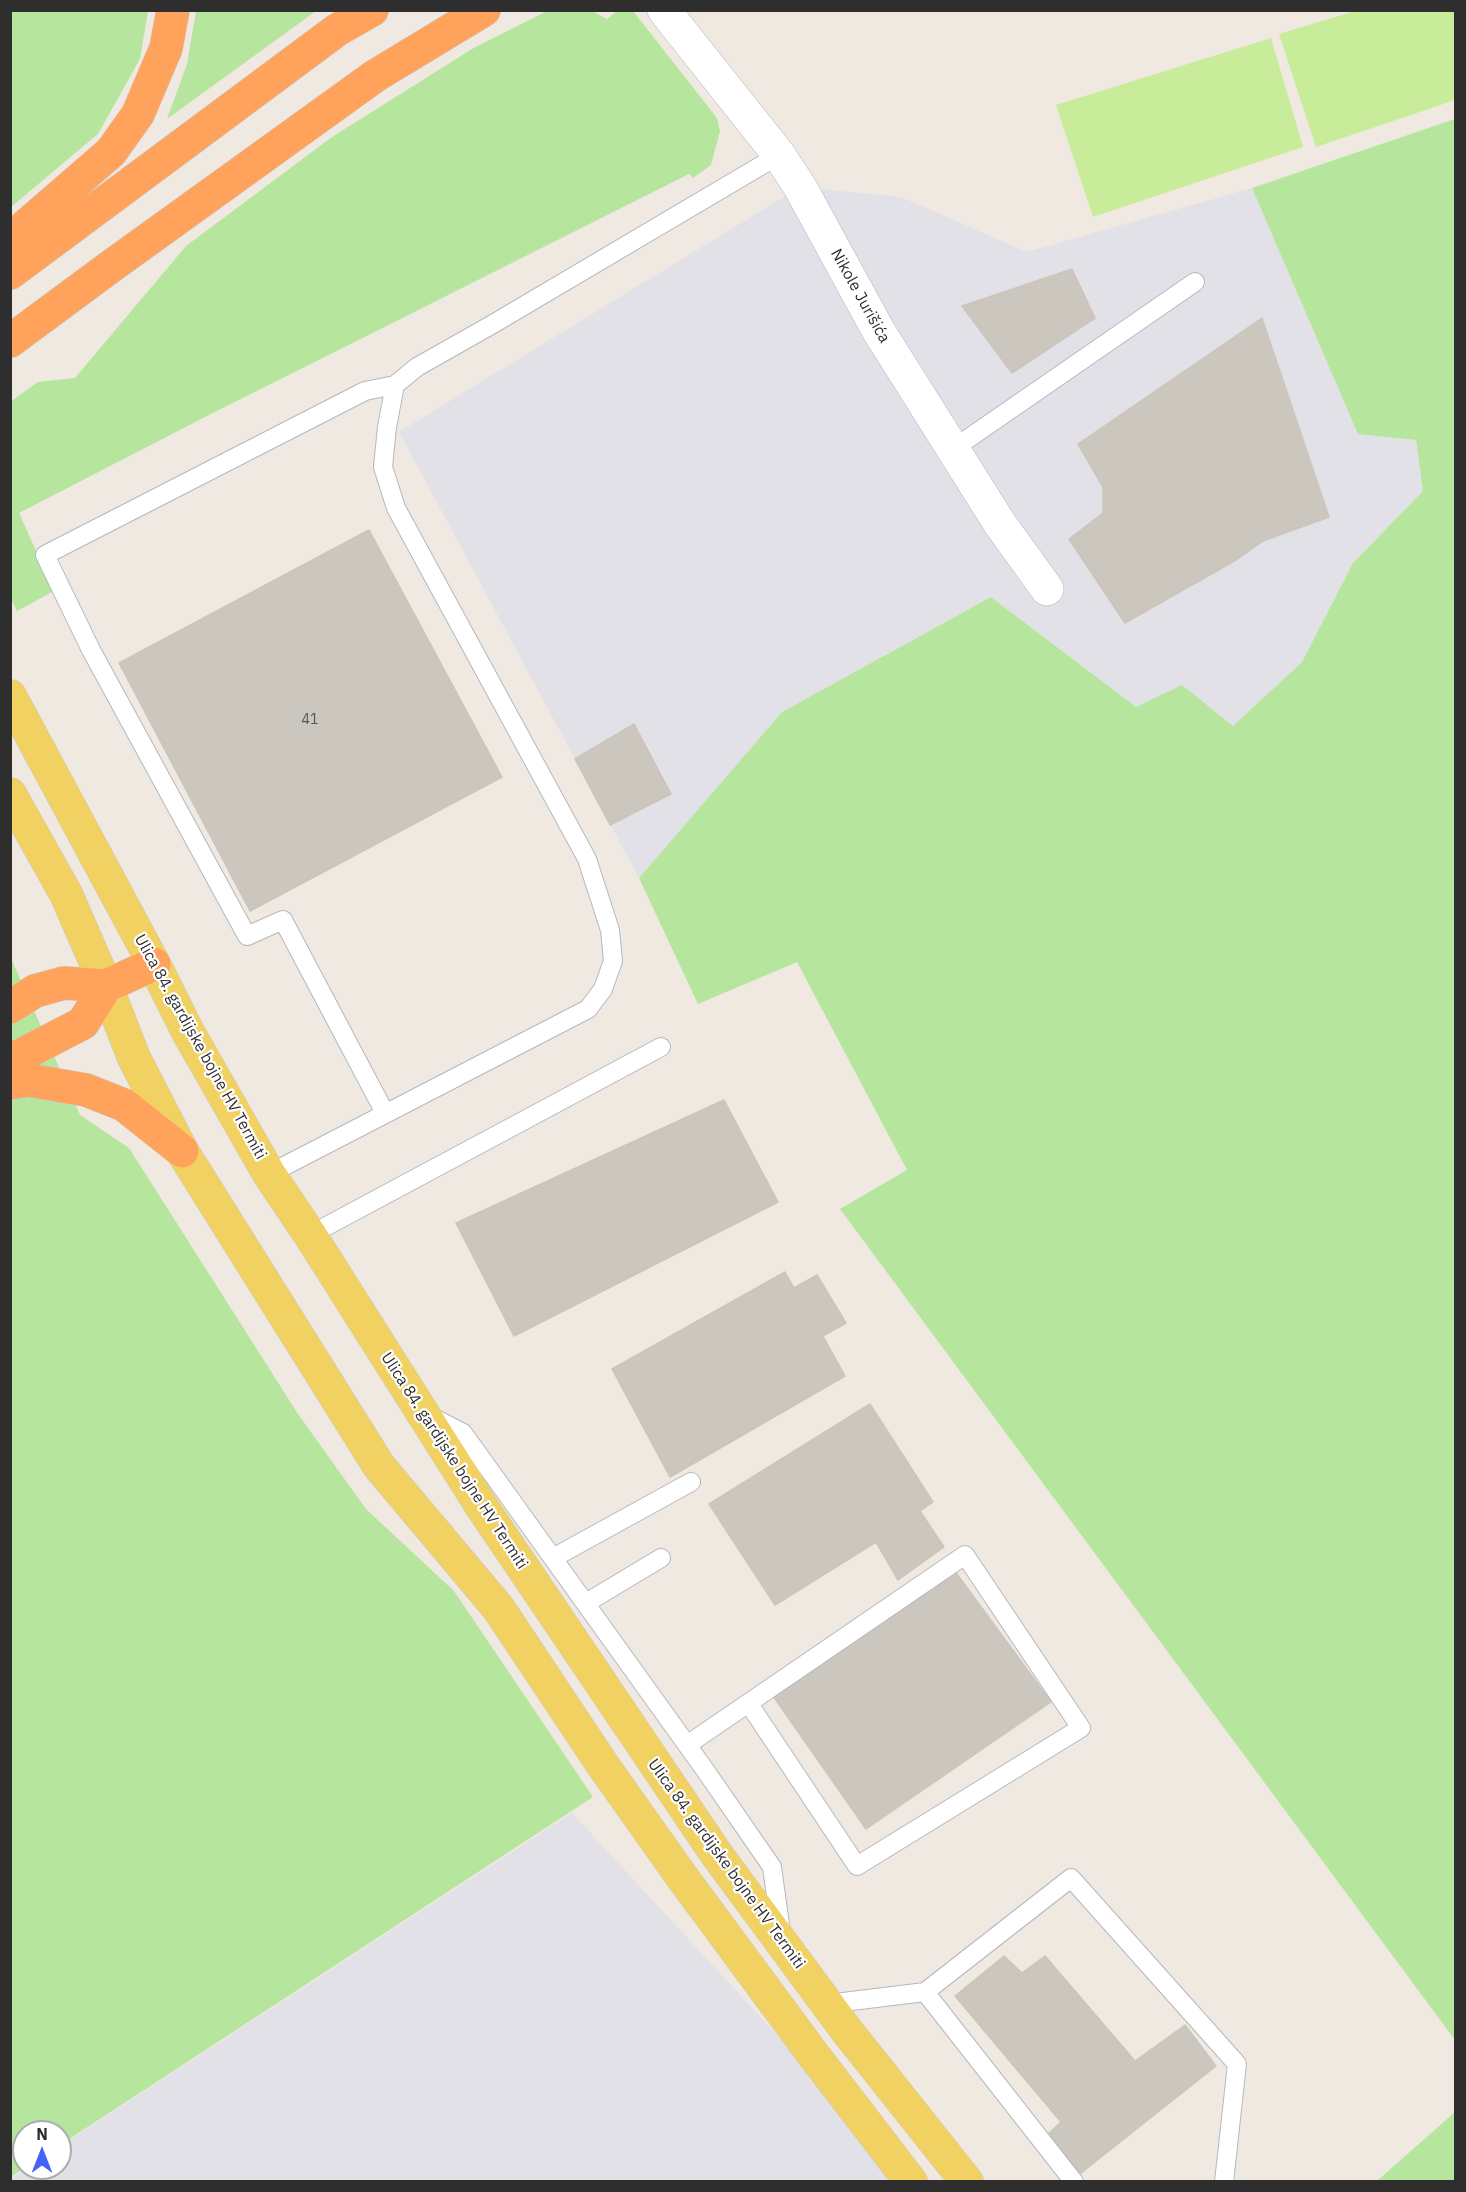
<!DOCTYPE html>
<html>
<head>
<meta charset="utf-8">
<style>
	body { margin:0 }
	#map { position:relative; width:1466px; height:2192px; overflow:hidden; background:#efe9e1; font-family:"IBM Plex Sans",sans-serif }
	canvas { display:block }
	.frame { position:absolute; inset:0; border:12px solid #2e2e2e; pointer-events:none }
	.north { position:absolute; left:12px; top:2120px; width:60px; height:60px; box-sizing:border-box; background:#fff; border:2px solid #ababab; border-radius:50%; rotate:0deg; font-size:16px; font-weight:700; line-height:24px; text-align:center; color:#2e2e2e }
	.north::after { content:''; display:block; margin:auto; width:21px; height:27px; background:#4264fb; clip-path:polygon(50% 0,100% 100%,50% 72%,0 100%) }
</style>
</head>
<body>
<div id="map">
<canvas width="1466" height="2192"></canvas>
<div class="frame"></div>
<div class="north">N</div>
</div>
<script>
const g = document.querySelector('canvas').getContext('2d');
g.lineJoin = 'round';
function fill(path, color) { g.fillStyle = color; g.fill(path, 'evenodd'); }
const shape = rows => new Path2D(rows.map(r => 'M' + r).join(''));
function stroke(path, color, width, dash) { g.strokeStyle = color; g.lineWidth = width; g.lineCap = dash ? 'butt' : 'round'; g.setLineDash(dash || []); g.stroke(path); }
function drawText(font, color, halo, rows, align = 'center') {
  g.font = font + ' "IBM Plex Sans",sans-serif'; g.lineWidth = 4.5; g.setLineDash([]); g.textBaseline = 'middle'; g.strokeStyle = halo; g.fillStyle = color; for (const [text, x, y, turn = 0] of rows) {
    g.save(); g.translate(x, y); g.rotate((+turn || 0) * Math.PI / 180); g.textAlign = isNaN(turn) ? turn : align; if (halo) g.strokeText(text, 0, 0); g.fillText(text, 0, 0); g.restore();
  }
}
fill(shape([
	[800,187,901,197,1027,252,1252,188,1358,433,1416,440,1423,491,1353,563,1302,662,1233,727,1182,686,1136,707,991,597,782,712,639,878,399,432],
	[572,1813,912,2181,11,2182,10,2179,27,2168,60,2168,60,2146]
]), '#e3e1e8');
fill(shape([
	[11,10,148,11,140,59,98,134,11,207],
	[196,11,196,10,316,11,167,119,187,64],
	[547,11,592,11,607,19,617,11,633,11,717,118,720,131,711,165,693,178,689,174,203,418,19,513,54,591,17,611,10,598,10,402,38,382,75,378,186,246,332,137,472,49],
	[1455,119,1456,119,1455,2040,840,1209,907,1170,797,962,698,1004,639,878,782,712,991,597,1136,707,1182,685,1233,726,1302,662,1353,563,1423,491,1416,440,1358,434,1252,188],
	[10,956,80,1115,129,1148,298,1414,366,1509,454,1591,593,1797,60,2145,60,2132,24,2132,24,2168,11,2177],
	[1455,2112,1455,2181,1377,2181]
]), '#b6e59e');
fill(shape([
	[1355,11,1455,11,1455,100,1316,147,1279,34],
	[1271,38,1303,147,1093,217,1056,105]
]), '#c9ec9a');
const building = shape([
	[1072,269,1095,318,1012,373,962,306,1072,269],
	[1262,318,1329,517,1263,541,1236,560,1125,623,1069,539,1103,513,1103,487,1078,444,1262,318],
	[369,530,502,777,250,911,119,663,369,530],
	[634,724,671,794,610,825,575,759,634,724],
	[724,1100,778,1202,514,1336,456,1223,724,1100],
	[785,1272,794,1288,817,1275,846,1323,823,1336,845,1376,670,1477,612,1369,785,1272],
	[870,1404,933,1502,920,1511,944,1547,898,1580,876,1542,775,1605,709,1504,870,1404],
	[954,1570,1051,1702,866,1829,773,1696,954,1570],
	[1004,1956,1022,1973,1045,1956,1135,2061,1185,2025,1216,2066,1081,2173,1045,2137,1061,2122,955,1996,1004,1956]
]);
fill(building, '#cbc7bf');
stroke(building, '#cbc5ba', 1.5);
const lane = shape([
	[953,449,1195,282],
	[385,1113,283,920,247,936,91,650,45,555,365,391,395,385],
	[269,1174,588,1009,603,989,613,961,610,930,587,859,396,508,383,467,387,427,395,385,417,367,493,324,779,155],
	[310,1235,661,1047],
	[430,1416,463,1433,705,1770,772,1867,781,1932],
	[553,1558,691,1482],
	[586,1603,661,1558],
	[687,1745,965,1555,1081,1728,857,1866,749,1704],
	[925,1992,1071,1878,1237,2064,1224,2182],
	[827,2004,925,1992,1074,2182]
]);
const street = shape([
	[664,10,779,155,800,187,878,330,1000,524,1047,589]
]);
const primary = shape([
	[10,696,154,964,188,1032,269,1174,310,1235,482,1507,717,1855,847,2031,967,2182],
	[10,794,66,894,106,986,134,1058,182,1151,379,1466,499,1609,602,1764,682,1877,812,2053,911,2182]
]);
const highway = shape([
	[10,246,14,236,111,152,138,114,166,48,173,10],
	[10,273,337,30,372,10],
	[10,341,110,267,375,76,484,10],
	[10,1007,35,991,64,983,106,986,154,964],
	[10,1061,83,1023,106,986],
	[10,1083,28,1080,86,1090,124,1105,182,1151]
]);
stroke(lane, '#b4b7c1', 20);
stroke(street, '#b4b7c1', 34);
stroke(primary, '#c9c9c9', 34);
stroke(highway, '#c9c9c9', 34);
stroke(lane, '#fff', 18);
stroke(street, '#fff', 33);
stroke(primary, '#f2d163', 33);
stroke(highway, '#ffa35c', 33);
drawText('14px', '#555452', null, [
	["41",310,720]
]);
drawText('16px', '#2e2e2e', '#fff', [
	["Nikole Jurišića",860,296,61],
	["Ulica 84. gardijske bojne HV Termiti",200,1047,61],
	["Ulica 84. gardijske bojne HV Termiti",454,1461,57],
	["Ulica 84. gardijske bojne HV Termiti",726,1864,54]
]);
</script>
</body>
</html>
